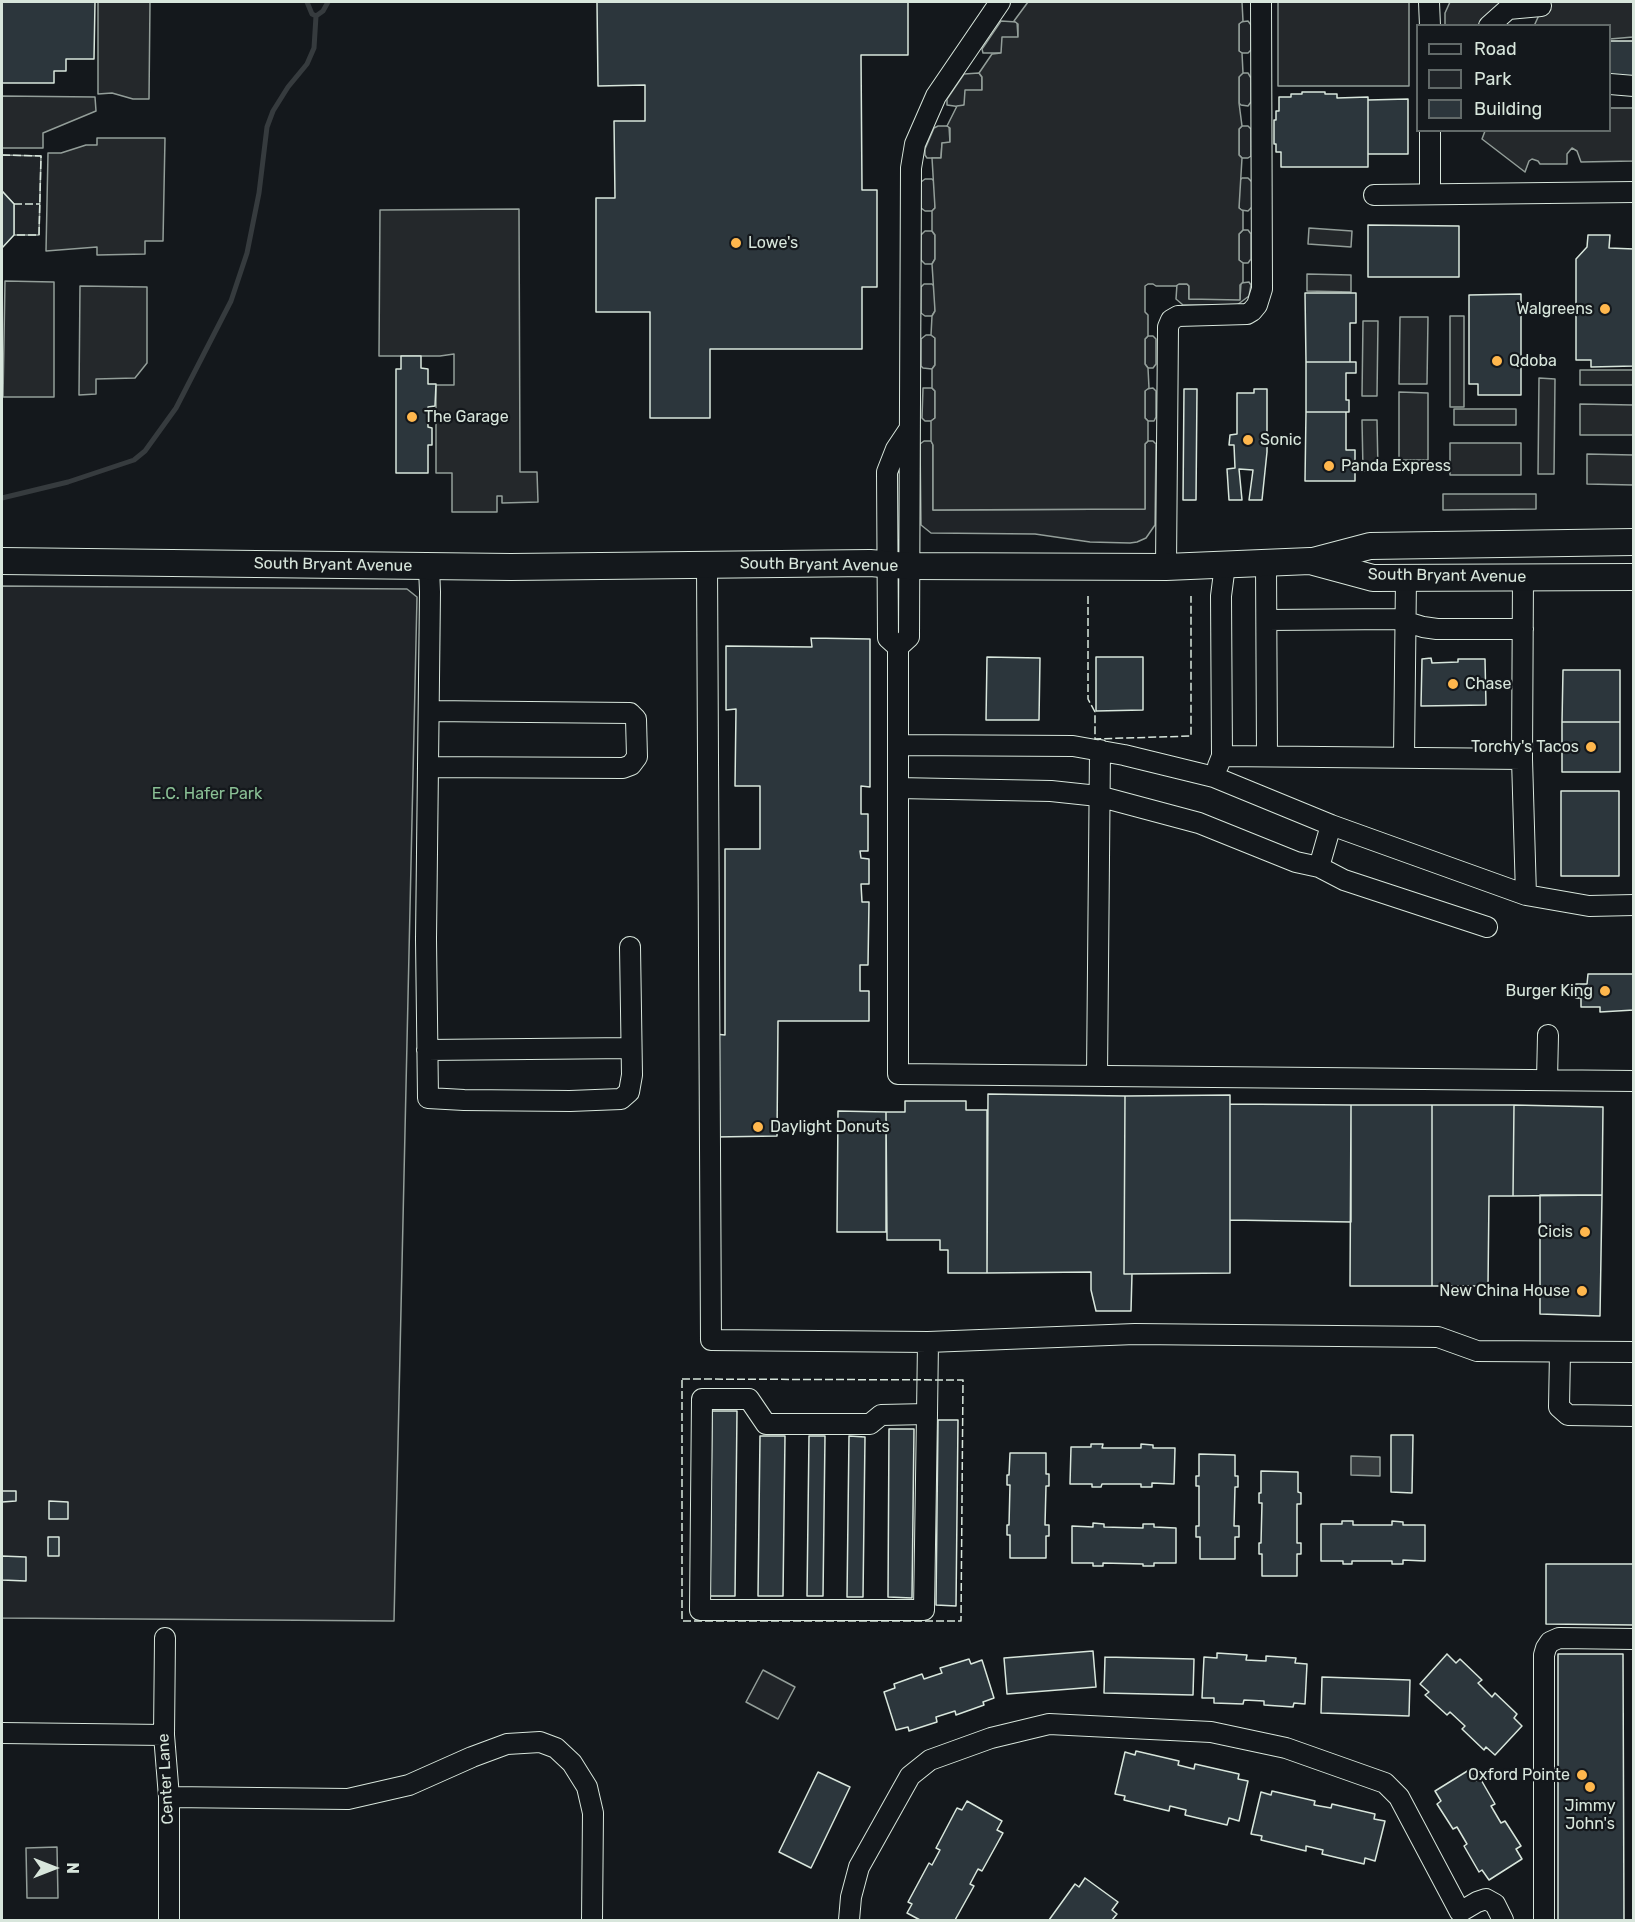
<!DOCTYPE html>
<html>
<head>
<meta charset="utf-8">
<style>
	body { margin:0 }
	#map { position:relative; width:1635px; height:1922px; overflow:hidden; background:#14181c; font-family:Rubik,sans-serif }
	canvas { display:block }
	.frame { position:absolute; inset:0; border:3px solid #d8e6dc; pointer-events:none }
	.legend { position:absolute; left:1416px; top:24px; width:195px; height:108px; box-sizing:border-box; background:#14181c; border:2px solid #626a69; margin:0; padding:8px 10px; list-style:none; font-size:18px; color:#d8e6dc }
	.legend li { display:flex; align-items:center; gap:12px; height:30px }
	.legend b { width:30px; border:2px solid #626a69 }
	.north { position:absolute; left:24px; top:1838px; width:60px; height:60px; -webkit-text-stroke:4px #14181c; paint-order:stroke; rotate:90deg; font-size:16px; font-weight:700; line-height:24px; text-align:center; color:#d8e6dc }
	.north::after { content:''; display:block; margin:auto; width:21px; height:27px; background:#d8e6dc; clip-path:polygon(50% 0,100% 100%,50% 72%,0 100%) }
</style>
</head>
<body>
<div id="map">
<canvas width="1635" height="1922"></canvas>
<div class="frame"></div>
<ul class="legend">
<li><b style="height:8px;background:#14181c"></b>Road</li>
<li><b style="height:16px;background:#202428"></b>Park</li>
<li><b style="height:16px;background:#2c363c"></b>Building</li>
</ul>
<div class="north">N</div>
</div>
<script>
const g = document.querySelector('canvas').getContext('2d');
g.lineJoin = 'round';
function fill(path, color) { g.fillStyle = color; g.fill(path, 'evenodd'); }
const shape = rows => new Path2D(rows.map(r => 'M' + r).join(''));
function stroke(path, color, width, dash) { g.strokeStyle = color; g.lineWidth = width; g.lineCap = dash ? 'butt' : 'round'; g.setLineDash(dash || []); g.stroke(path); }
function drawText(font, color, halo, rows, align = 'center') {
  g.font = font + ' Rubik,sans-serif'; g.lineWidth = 4.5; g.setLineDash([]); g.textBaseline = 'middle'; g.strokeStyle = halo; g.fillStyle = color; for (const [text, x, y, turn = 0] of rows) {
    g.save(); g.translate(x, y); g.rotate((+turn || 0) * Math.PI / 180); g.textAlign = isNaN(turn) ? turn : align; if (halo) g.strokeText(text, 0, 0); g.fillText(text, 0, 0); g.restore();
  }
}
const green = shape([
	[1001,21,1017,22,1018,37,1001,53,983,53,982,49,1001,21],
	[1248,21,1251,25,1251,50,1248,53,1242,53,1239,51,1239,24,1240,22,1248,21],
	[979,73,982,77,982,90,961,107,947,105,947,99,964,74,979,73],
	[1243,73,1248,73,1251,78,1251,102,1248,106,1241,105,1239,103,1239,76,1243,73],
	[938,126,949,126,950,143,942,143,941,158,927,158,925,155,925,149,934,128,938,126],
	[1242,126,1248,126,1251,129,1251,156,1248,158,1242,158,1239,155,1239,129,1242,126],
	[2,155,41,156,39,235,14,235,14,204,2,191,2,155],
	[1242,178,1248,178,1252,182,1252,207,1248,211,1241,210,1239,208,1239,181,1242,178],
	[925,179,932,179,935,182,935,208,932,211,925,211,921,208,921,182,925,179],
	[1243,230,1248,230,1251,234,1251,259,1248,263,1243,263,1239,260,1239,234,1243,230],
	[925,231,932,231,935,235,935,259,932,264,925,264,921,260,921,235,925,231],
	[1249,282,1251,285,1249,296,1237,305,1183,305,1176,299,1177,284,1187,284,1189,286,1189,299,1240,299,1241,283,1249,282],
	[924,284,932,284,935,287,935,311,932,316,925,316,921,313,921,287,924,284],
	[926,335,931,335,935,338,935,365,932,369,923,368,921,366,921,339,926,335],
	[1148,336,1153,336,1156,339,1156,364,1153,368,1148,368,1145,364,1145,339,1148,336],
	[923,388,932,388,935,391,935,418,931,421,925,421,922,418,923,388],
	[1153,388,1156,391,1156,417,1154,421,1148,421,1145,418,1145,391,1146,389,1153,388],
	[924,441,931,441,933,444,933,510,1145,509,1145,444,1148,441,1153,441,1156,444,1155,525,1146,538,1137,542,1130,543,1090,542,1035,534,931,533,921,525,920,444,924,441],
	[2,586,407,589,417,597,394,1621,2,1618,2,586],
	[763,1670,795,1687,778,1719,746,1702,763,1670],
	[57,1847,58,1898,27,1898,26,1848,57,1847]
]);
fill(green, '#202428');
stroke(green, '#939e99', 1.5);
const parking = shape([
	[98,2,150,2,149,99,133,99,112,93,98,94,98,2],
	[1028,2,1242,2,1243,21,1239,24,1239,51,1242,53,1243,73,1239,77,1239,103,1242,126,1239,129,1239,155,1242,158,1239,208,1243,211,1243,230,1239,234,1239,260,1243,263,1243,282,1240,285,1240,300,1189,299,1189,286,1187,284,1179,284,1176,286,1156,286,1153,284,1148,284,1145,286,1145,312,1148,315,1148,336,1145,339,1145,364,1148,368,1149,388,1145,391,1145,418,1148,421,1148,441,1145,444,1145,509,933,510,933,445,931,441,931,421,935,418,935,391,932,388,932,369,935,365,935,338,931,335,932,316,935,311,932,264,935,259,935,235,932,231,932,211,935,208,932,158,941,158,942,143,950,142,950,128,947,126,957,106,964,105,965,90,982,90,982,77,979,73,992,54,1001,53,1002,37,1018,37,1018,24,1014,21,1028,2],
	[1278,2,1409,2,1409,86,1278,86,1278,2],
	[1450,2,1509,2,1482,25,1445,26,1445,13,1450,2],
	[1545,2,1633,2,1633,37,1610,39,1610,26,1534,26,1545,2],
	[2,96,95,97,96,111,43,133,43,148,2,148,2,96],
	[1610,108,1633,108,1633,161,1581,162,1577,151,1572,148,1567,154,1567,164,1540,164,1538,161,1532,159,1529,161,1525,172,1482,139,1485,131,1610,130,1610,108],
	[97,138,165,138,163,241,145,241,145,254,97,255,97,247,46,251,48,153,61,153,86,145,97,145,97,138],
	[519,209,520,472,537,472,538,502,502,503,502,496,497,496,497,512,452,512,452,473,436,473,436,385,454,385,454,354,440,356,379,356,380,210,519,209],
	[1309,228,1352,231,1351,247,1308,244,1309,228],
	[1307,274,1351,275,1351,292,1307,291,1307,274],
	[5,281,54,282,54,397,3,397,5,281],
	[80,286,147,287,147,363,135,378,96,379,96,394,79,395,80,286],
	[1450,316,1464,316,1464,407,1450,407,1450,316],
	[1400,317,1428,317,1427,384,1399,384,1400,317],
	[1363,321,1378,321,1377,396,1362,396,1363,321],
	[1580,370,1633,370,1633,385,1580,385,1580,370],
	[1539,378,1555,379,1554,474,1538,474,1539,378],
	[1399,392,1428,393,1428,460,1399,460,1399,392],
	[1580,404,1633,405,1633,435,1580,435,1580,404],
	[1454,409,1516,409,1516,425,1454,425,1454,409],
	[1362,420,1377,420,1378,471,1363,471,1362,420],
	[1450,443,1521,443,1521,475,1450,475,1450,443],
	[1587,454,1633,455,1633,485,1587,484,1587,454],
	[1443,494,1536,494,1536,509,1443,510,1443,494]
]);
fill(parking, '#24282b');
stroke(parking, '#939e99', 1.5);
const water = shape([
	[1351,1456,1380,1457,1380,1476,1351,1475,1351,1456]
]);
fill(water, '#363b3e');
stroke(water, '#939e99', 1.5);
stroke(shape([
	[307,2,312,14,316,16],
	[2,498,68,482,134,460,145,451,176,408,231,301,247,253,259,193,267,127,273,111,288,87,307,64,314,48,316,16,323,11,328,2]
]), '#363b3e', 5);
const building = shape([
	[2,2,95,2,94,59,66,59,66,71,54,71,54,83,2,83,2,2],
	[597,2,908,2,908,55,861,55,862,190,877,190,877,287,862,287,862,349,710,349,710,418,650,418,650,312,596,312,596,198,615,198,614,121,645,121,645,85,598,86,597,2],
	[1610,41,1634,41,1634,76,1623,76,1610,81,1610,41],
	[1302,92,1325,92,1325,94,1337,94,1337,98,1368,97,1368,167,1281,167,1281,152,1276,152,1276,144,1274,144,1274,120,1276,120,1276,111,1279,111,1279,97,1291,97,1291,94,1302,94,1302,92],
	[1408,99,1408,154,1368,154,1368,100,1408,99],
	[2,191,14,204,14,235,2,248,2,191],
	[1368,225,1459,226,1459,277,1368,277,1368,225],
	[1588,235,1610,235,1609,248,1634,249,1634,366,1591,367,1591,360,1576,360,1576,259,1587,247,1588,235],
	[1305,293,1356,293,1356,323,1350,323,1350,362,1306,362,1305,293],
	[1521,294,1521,395,1478,395,1478,384,1469,384,1469,295,1521,294],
	[401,356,421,356,421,368,428,369,428,384,436,384,435,406,428,407,428,427,432,428,432,445,428,445,428,473,396,473,396,369,401,369,401,356],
	[1306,362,1356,362,1356,373,1346,373,1346,400,1349,400,1349,412,1306,412,1306,362],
	[1184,389,1197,389,1196,500,1183,500,1184,389],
	[1254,389,1267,389,1267,452,1262,500,1249,500,1253,470,1239,469,1242,500,1229,500,1227,469,1235,468,1234,445,1229,445,1230,435,1237,434,1237,393,1254,393,1254,389],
	[1306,412,1346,412,1346,450,1355,450,1355,481,1305,481,1306,412],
	[811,638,870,639,870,787,861,786,861,814,868,814,868,851,860,851,861,858,869,859,869,884,861,884,862,902,869,902,868,965,860,965,860,991,869,991,869,1021,778,1021,777,1136,715,1137,715,1034,725,1035,725,849,760,849,760,786,735,786,736,709,726,710,726,646,812,647,811,638],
	[987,657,1040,658,1039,720,986,720,987,657],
	[1096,657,1143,657,1143,710,1096,711,1096,657],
	[1431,658,1432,663,1458,662,1458,659,1485,659,1486,705,1421,706,1422,659,1431,658],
	[1563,670,1620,670,1620,722,1562,722,1563,670],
	[1562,722,1620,722,1620,772,1562,772,1562,722],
	[1561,791,1619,791,1619,876,1561,876,1561,791],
	[1588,974,1634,974,1634,1010,1600,1012,1600,1007,1581,1007,1581,998,1576,998,1576,984,1587,984,1588,974],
	[988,1094,1125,1096,1124,1274,1132,1274,1131,1311,1096,1311,1091,1290,1091,1272,987,1273,988,1094],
	[1230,1095,1230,1273,1124,1274,1125,1096,1230,1095],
	[905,1101,966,1101,966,1110,987,1110,987,1273,948,1273,948,1250,940,1250,940,1240,887,1240,886,1112,905,1112,905,1101],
	[1230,1104,1351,1105,1351,1222,1230,1220,1230,1104],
	[1351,1105,1432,1105,1432,1286,1350,1286,1351,1105],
	[1432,1105,1514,1105,1513,1196,1489,1196,1488,1286,1432,1286,1432,1105],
	[1514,1105,1603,1107,1602,1195,1513,1196,1514,1105],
	[838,1111,886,1112,886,1232,837,1232,838,1111],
	[1540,1195,1602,1195,1600,1316,1540,1314,1540,1195],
	[712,1411,737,1411,735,1596,710,1596,712,1411],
	[938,1420,958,1420,956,1606,936,1605,938,1420],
	[889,1429,914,1429,912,1598,888,1597,889,1429],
	[1391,1435,1413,1435,1412,1493,1391,1492,1391,1435],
	[760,1436,785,1436,783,1596,758,1596,760,1436],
	[809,1436,825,1436,823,1596,807,1596,809,1436],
	[849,1436,865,1437,863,1597,847,1597,849,1436],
	[1091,1444,1103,1444,1102,1448,1141,1448,1141,1444,1153,1445,1153,1448,1175,1448,1174,1484,1152,1483,1152,1487,1141,1487,1141,1484,1102,1484,1101,1487,1092,1487,1092,1484,1070,1484,1071,1447,1091,1447,1091,1444],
	[1010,1453,1046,1453,1046,1474,1049,1474,1049,1486,1046,1486,1045,1525,1049,1525,1049,1536,1046,1536,1046,1558,1010,1558,1010,1535,1007,1535,1007,1525,1009,1525,1010,1485,1007,1485,1007,1475,1009,1475,1010,1453],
	[1199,1454,1235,1455,1235,1476,1238,1476,1238,1487,1235,1487,1234,1526,1239,1526,1239,1537,1235,1537,1235,1559,1200,1559,1200,1537,1196,1537,1196,1526,1199,1526,1199,1486,1196,1486,1196,1476,1199,1476,1199,1454],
	[1261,1471,1298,1472,1298,1492,1301,1493,1301,1504,1297,1504,1297,1543,1301,1543,1301,1554,1297,1554,1297,1576,1262,1576,1262,1554,1259,1554,1259,1543,1261,1543,1262,1503,1259,1503,1259,1493,1261,1493,1261,1471],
	[2,1491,16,1491,16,1501,2,1502,2,1491],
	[49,1501,68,1502,68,1519,49,1519,49,1501],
	[1342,1521,1353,1521,1353,1525,1392,1525,1392,1521,1403,1522,1403,1525,1425,1525,1425,1561,1403,1560,1403,1564,1392,1564,1392,1561,1352,1561,1352,1564,1343,1564,1343,1561,1321,1561,1321,1524,1342,1524,1342,1521],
	[1093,1523,1104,1524,1104,1527,1143,1528,1143,1524,1154,1524,1154,1527,1176,1528,1176,1563,1154,1563,1154,1566,1143,1566,1143,1564,1103,1563,1103,1566,1093,1566,1093,1563,1072,1563,1072,1526,1093,1527,1093,1523],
	[48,1537,59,1537,59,1556,48,1556,48,1537],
	[2,1556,26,1557,26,1581,2,1580,2,1556],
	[1546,1564,1634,1564,1634,1625,1546,1624,1546,1564],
	[1093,1651,1096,1687,1007,1694,1004,1658,1093,1651],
	[1217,1653,1247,1655,1246,1660,1266,1661,1266,1656,1296,1658,1295,1663,1307,1664,1305,1704,1294,1703,1293,1707,1264,1705,1264,1701,1244,1700,1243,1704,1214,1703,1214,1698,1202,1698,1204,1657,1217,1658,1217,1653],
	[1447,1654,1456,1663,1460,1659,1482,1680,1478,1683,1492,1697,1495,1693,1517,1714,1514,1718,1522,1726,1495,1755,1486,1747,1484,1750,1462,1729,1465,1726,1450,1712,1447,1715,1425,1695,1429,1692,1420,1684,1447,1654],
	[1558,1654,1623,1654,1624,1920,1558,1920,1558,1654],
	[1105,1657,1194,1659,1193,1695,1104,1693,1105,1657],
	[969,1659,971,1664,982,1660,994,1698,983,1702,984,1705,956,1715,955,1711,936,1717,937,1722,909,1731,908,1727,896,1730,884,1692,895,1688,894,1684,922,1674,924,1679,942,1673,940,1668,969,1659],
	[1322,1677,1410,1680,1409,1716,1321,1713,1322,1677],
	[1136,1751,1179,1761,1178,1765,1194,1769,1195,1764,1239,1774,1238,1779,1248,1781,1239,1821,1229,1818,1227,1825,1185,1815,1186,1810,1170,1806,1169,1811,1124,1800,1125,1796,1115,1794,1125,1752,1135,1755,1136,1751],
	[1469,1770,1476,1781,1480,1778,1495,1804,1491,1806,1501,1823,1505,1821,1521,1846,1516,1849,1522,1859,1489,1880,1482,1870,1479,1872,1464,1846,1467,1844,1457,1827,1453,1829,1437,1804,1441,1801,1435,1791,1469,1770],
	[818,1772,850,1787,811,1868,779,1852,818,1772],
	[1272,1791,1315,1801,1314,1805,1331,1808,1332,1804,1375,1814,1374,1819,1385,1821,1375,1861,1365,1858,1364,1864,1322,1854,1323,1850,1306,1846,1306,1851,1261,1840,1262,1836,1251,1834,1261,1792,1271,1795,1272,1791],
	[967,1801,1002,1821,997,1830,1003,1833,982,1871,978,1869,970,1884,974,1886,955,1920,920,1920,907,1913,912,1904,908,1902,929,1863,932,1865,940,1850,936,1848,957,1808,962,1810,967,1801],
	[1085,1878,1118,1902,1112,1910,1117,1914,1112,1920,1049,1920,1075,1884,1079,1887,1085,1878]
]);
fill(building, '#2c363c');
stroke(building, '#d8e6dc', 1.5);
const minor = shape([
	[1000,2,936,96,915,144,911,168,909,637,898,647,898,1074,1634,1081],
	[1429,2,1430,26],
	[1489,26,1508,9,1541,6],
	[1610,84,1634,86],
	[1430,130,1430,194],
	[1374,195,1634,192],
	[1266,563,1267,756],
	[707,564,711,1340,928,1342,1135,1334,1438,1337,1477,1351,1634,1352],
	[429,567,430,592,426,939,428,1098,464,1100,570,1101,621,1099,629,1092,632,1075,630,947],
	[1166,567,1168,327,1171,320,1178,316,1247,314,1252,311,1257,305,1262,289,1261,2],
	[1267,620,1397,619,1423,627,1437,629,1523,629],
	[898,647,888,638,887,472,896,449,908,431],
	[898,745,1073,746,1124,755,1214,777,1331,825,1526,895,1589,906,1634,905],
	[1222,756,1522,759,1526,895],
	[1404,757,1406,578],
	[1522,759,1523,577],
	[1218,766,1222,756,1221,596,1225,565],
	[428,767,623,768,631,765,637,757,636,719,630,713,429,711],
	[898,788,1051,791,1098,796,1199,823,1296,862,1319,867,1344,880,1487,927],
	[1319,867,1331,825],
	[427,1050,631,1048],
	[1097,1076,1100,750],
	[1547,1080,1548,1035],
	[1560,1352,1559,1407,1568,1415,1634,1416],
	[927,1414,881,1415,870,1424,766,1424,749,1399,702,1399,700,1610,924,1610,927,1414,928,1342],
	[165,1638,164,1735,169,1797,169,1920],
	[2,1733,164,1735],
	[169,1797,348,1799,409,1785,472,1757,507,1744,540,1742,556,1748,572,1763,587,1787,593,1813,592,1920],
	[849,1920,851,1897,859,1867,910,1776,930,1760,991,1738,1049,1724,1211,1732,1286,1748,1385,1783,1399,1797,1460,1912,1477,1902,1486,1899,1495,1904,1503,1920],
	[1544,1920,1544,1655,1546,1648,1550,1642,1559,1638,1634,1639]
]);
const major = shape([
	[2,561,511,567,870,563,908,566,1166,567,1310,561,1373,578,1634,577],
	[1313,561,1370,546,1634,542]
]);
stroke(minor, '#d8e6dc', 22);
stroke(major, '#d8e6dc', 28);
stroke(minor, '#14181c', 20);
stroke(major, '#14181c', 26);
stroke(shape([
	[2,155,41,156,39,235,14,235],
	[14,204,40,204],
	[1088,596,1088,699,1095,712,1095,739,1191,736,1191,596],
	[682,1379,963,1380,961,1621,682,1621,682,1379]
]), '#d8e6dc', 1.5, [8, 3]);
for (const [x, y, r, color] of [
	[736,243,6,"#ffb74d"],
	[1605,309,6,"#ffb74d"],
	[1497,361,6,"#ffb74d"],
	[412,417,6,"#ffb74d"],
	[1248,440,6,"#ffb74d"],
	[1329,466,6,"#ffb74d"],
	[1453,684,6,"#ffb74d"],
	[1591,747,6,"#ffb74d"],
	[1605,991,6,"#ffb74d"],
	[758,1127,6,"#ffb74d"],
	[1585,1232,6,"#ffb74d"],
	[1582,1291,6,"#ffb74d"],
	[1582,1775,6,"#ffb74d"],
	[1590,1787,6,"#ffb74d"]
]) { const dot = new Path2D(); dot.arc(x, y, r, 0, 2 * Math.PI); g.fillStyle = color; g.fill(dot); stroke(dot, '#14181c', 2); }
drawText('16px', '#d8e6dc', '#14181c', [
	["Lowe's",748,243],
	["Walgreens",1593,309,"right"],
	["Qdoba",1509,361],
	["The Garage",424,417],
	["Sonic",1260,440],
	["Panda Express",1341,466],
	["Chase",1465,684],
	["Torchy's Tacos",1579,747,"right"],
	["Burger King",1593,991,"right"],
	["Daylight Donuts",770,1127],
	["Cicis",1573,1232,"right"],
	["New China House",1570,1291,"right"],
	["Oxford Pointe",1570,1775,"right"],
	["Jimmy",1590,1806,"center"],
	["John's",1590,1824,"center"]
], 'left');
drawText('16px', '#d8e6dc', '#14181c', [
	["South Bryant Avenue",333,565,1],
	["South Bryant Avenue",819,565,1],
	["South Bryant Avenue",1447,576,1],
	["Center Lane",166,1779,-93]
]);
drawText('16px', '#8ac095', '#14181c', [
	["E.C. Hafer Park",207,794]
]);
</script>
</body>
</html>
